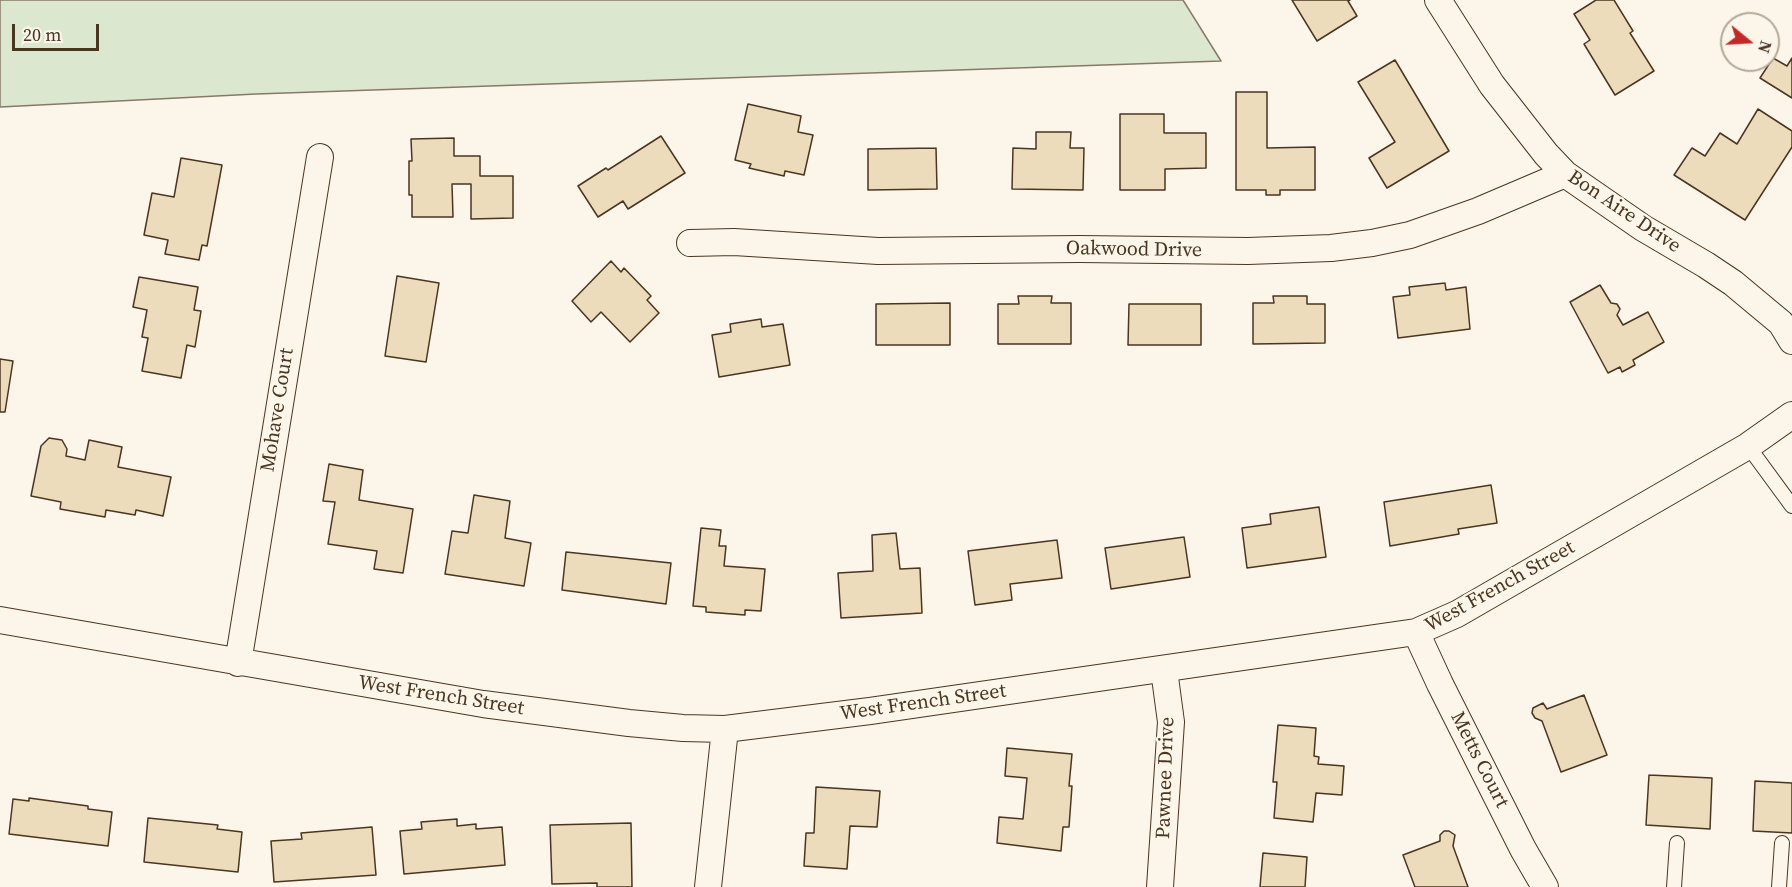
<!DOCTYPE html>
<html>
<head>
<meta charset="utf-8">
<style>
	body { margin:0 }
	#map { position:relative; width:1792px; height:887px; overflow:hidden; background:#fbf6e9; font-family:"Source Serif 4",serif }
	canvas { display:block }
	.north { position:absolute; left:1720px; top:12px; width:60px; height:60px; box-sizing:border-box; background:#fbf6e9; border:2px solid #b4a999; border-radius:50%; rotate:108deg; font-size:16px; font-weight:700; line-height:24px; text-align:center; color:#4a3520 }
	.north::after { content:''; display:block; margin:auto; width:21px; height:27px; background:#c62828; clip-path:polygon(50% 0,100% 100%,50% 72%,0 100%) }
	.scale { position:absolute; left:12px; top:24px; width:87px; height:27px; box-sizing:border-box; border:3px solid #4a3520; border-top:0; padding-left:8px; font-size:18px; line-height:21px; white-space:nowrap; color:#4a3520; -webkit-text-stroke:4px #fbf6e9; paint-order:stroke }
</style>
</head>
<body>
<div id="map">
<canvas width="1792" height="887"></canvas>
<div class="north">N</div>
<div class="scale">20 m</div>
</div>
<script>
const g = document.querySelector('canvas').getContext('2d');
g.lineJoin = 'round';
function fill(path, color) { g.fillStyle = color; g.fill(path, 'evenodd'); }
const shape = rows => new Path2D(rows.map(r => 'M' + r).join(''));
function stroke(path, color, width, dash) { g.strokeStyle = color; g.lineWidth = width; g.lineCap = dash ? 'butt' : 'round'; g.setLineDash(dash || []); g.stroke(path); }
function drawText(font, color, halo, rows, align = 'center') {
  g.font = font + ' "Source Serif 4",serif'; g.lineWidth = 4.5; g.setLineDash([]); g.textBaseline = 'middle'; g.strokeStyle = halo; g.fillStyle = color; for (const [text, x, y, turn = 0] of rows) {
    g.save(); g.translate(x, y); g.rotate((+turn || 0) * Math.PI / 180); g.textAlign = isNaN(turn) ? turn : align; if (halo) g.strokeText(text, 0, 0); g.fillText(text, 0, 0); g.restore();
  }
}
const green = shape([
	[0,0,1183,0,1221,61,256,94,0,107,0,0]
]);
fill(green, '#dce7d0');
stroke(green, '#887966', 1.5);
const building = shape([
	[1292,0,1350,0,1348,1,1357,16,1317,41,1292,0],
	[1596,0,1614,0,1633,31,1630,33,1654,71,1615,95,1584,44,1590,40,1574,14,1596,0],
	[1773,58,1787,66,1792,58,1792,98,1760,78,1773,58],
	[1395,60,1449,151,1387,188,1369,158,1395,142,1358,82,1395,60],
	[1236,92,1267,92,1267,148,1315,147,1315,190,1280,190,1280,195,1266,195,1266,190,1236,190,1236,92],
	[748,104,801,116,798,132,813,135,804,175,785,171,784,176,749,168,751,164,735,160,748,104],
	[1758,109,1792,131,1792,147,1745,220,1674,175,1692,148,1705,156,1720,133,1737,144,1758,109],
	[1120,114,1164,114,1164,133,1206,133,1206,168,1165,169,1165,190,1120,190,1120,114],
	[1036,132,1071,132,1070,148,1084,148,1083,190,1012,189,1013,148,1036,149,1036,132],
	[661,136,685,173,628,209,623,201,598,217,578,186,606,168,608,170,661,136],
	[454,138,454,156,480,156,480,176,513,176,513,218,471,219,471,184,452,184,453,217,412,217,412,195,409,195,409,161,412,161,411,139,454,138],
	[936,148,937,189,868,190,868,149,936,148],
	[181,158,222,165,207,246,202,245,199,260,165,254,168,240,144,235,152,193,174,197,181,158],
	[611,261,621,272,624,268,651,296,647,300,659,313,630,342,601,312,591,322,572,301,611,261],
	[397,276,439,283,426,362,385,356,397,276],
	[139,277,198,287,194,310,201,311,195,347,187,345,181,378,142,371,148,338,142,337,147,310,133,307,139,277],
	[1445,283,1446,290,1466,287,1470,329,1398,338,1393,297,1410,295,1409,287,1445,283],
	[1600,285,1611,303,1617,304,1620,309,1617,315,1623,325,1648,312,1664,342,1633,360,1635,365,1622,372,1620,367,1608,373,1570,302,1600,285],
	[1018,296,1052,296,1051,303,1071,303,1071,344,998,344,998,304,1019,304,1018,296],
	[1273,296,1307,296,1307,304,1325,304,1325,343,1253,344,1253,303,1274,303,1273,296],
	[950,303,950,345,876,345,876,304,950,303],
	[1129,304,1201,304,1201,345,1128,345,1129,304],
	[761,319,762,327,783,324,790,365,719,377,712,335,731,332,730,324,761,319],
	[0,359,13,361,5,412,0,412,0,359],
	[49,438,62,440,67,449,66,456,85,460,89,440,122,447,118,467,171,477,163,516,136,510,135,515,106,510,105,517,60,509,61,502,31,496,41,446,49,438],
	[329,464,363,470,359,500,413,509,403,573,374,569,377,551,328,544,335,502,323,501,329,464],
	[1491,485,1497,523,1458,529,1459,534,1390,546,1384,502,1491,485],
	[474,495,510,501,505,538,531,543,524,586,445,574,452,531,468,533,474,495],
	[1319,507,1326,557,1247,568,1242,528,1271,524,1270,514,1319,507],
	[701,528,721,530,719,546,726,546,724,566,765,569,761,611,745,610,745,615,706,612,706,607,693,606,701,528],
	[896,533,900,569,920,568,922,613,841,618,838,573,873,571,872,535,896,533],
	[1184,537,1190,577,1111,589,1105,548,1184,537],
	[1057,540,1062,578,1010,584,1012,600,975,605,968,551,1057,540],
	[566,552,671,563,666,604,562,590,566,552],
	[1584,695,1607,755,1561,772,1542,721,1535,718,1532,713,1533,708,1543,703,1547,709,1584,695],
	[1278,725,1316,728,1314,756,1319,757,1318,764,1344,766,1342,795,1316,793,1313,822,1274,818,1277,782,1273,782,1278,725],
	[1007,748,1072,754,1069,786,1072,786,1069,827,1063,827,1061,851,997,843,999,817,1023,819,1027,778,1005,776,1007,748],
	[1649,775,1712,778,1710,829,1646,825,1649,775],
	[1755,781,1792,783,1792,833,1753,831,1755,781],
	[816,787,880,791,877,827,850,826,847,869,804,866,806,833,814,833,816,787],
	[29,798,88,806,88,809,112,812,108,846,9,834,13,799,29,801,29,798],
	[148,818,218,825,217,829,242,832,238,872,144,862,148,818],
	[457,819,457,826,476,824,476,829,502,827,505,865,404,874,400,831,422,829,421,822,457,819],
	[631,823,632,887,597,887,597,883,552,884,550,825,631,823],
	[372,827,376,875,274,882,271,841,302,839,301,833,372,827],
	[1444,831,1449,831,1455,835,1453,846,1468,887,1415,887,1403,855,1440,841,1440,835,1444,831],
	[1263,853,1307,857,1305,887,1260,887,1263,853]
]);
fill(building, '#ecdcbc');
stroke(building, '#4a3520', 1.5);
const service = shape([
	[1748,446,1792,506],
	[1674,887,1677,843],
	[1779,887,1782,843]
]);
const minor = shape([
	[1438,0,1492,85,1546,154,1565,174,1643,228,1706,265,1733,283,1781,323,1792,341],
	[690,243,734,242,878,251,1079,249,1248,251,1331,248,1372,243,1410,235,1478,211,1565,174],
	[0,620,483,704,629,723,683,728,725,729,870,711,1416,632,1457,614,1748,446,1792,415],
	[1416,632,1440,684,1523,849,1545,887],
	[238,663,320,157],
	[708,887,725,729],
	[1160,887,1171,722,1164,670]
]);
stroke(service, '#4a3520', 16);
stroke(minor, '#4a3520', 28);
stroke(service, '#fbf6e9', 14);
stroke(minor, '#fbf6e9', 26);
drawText('20px', '#4a3520', '#fbf6e9', [
	["Bon Aire Drive",1624,212,34],
	["Oakwood Drive",1134,250,1],
	["Mohave Court",278,410,-81],
	["West French Street",1500,587,-29],
	["West French Street",441,696,9],
	["West French Street",923,703,-8],
	["Metts Court",1479,760,63],
	["Pawnee Drive",1166,778,-88]
]);
</script>
</body>
</html>
